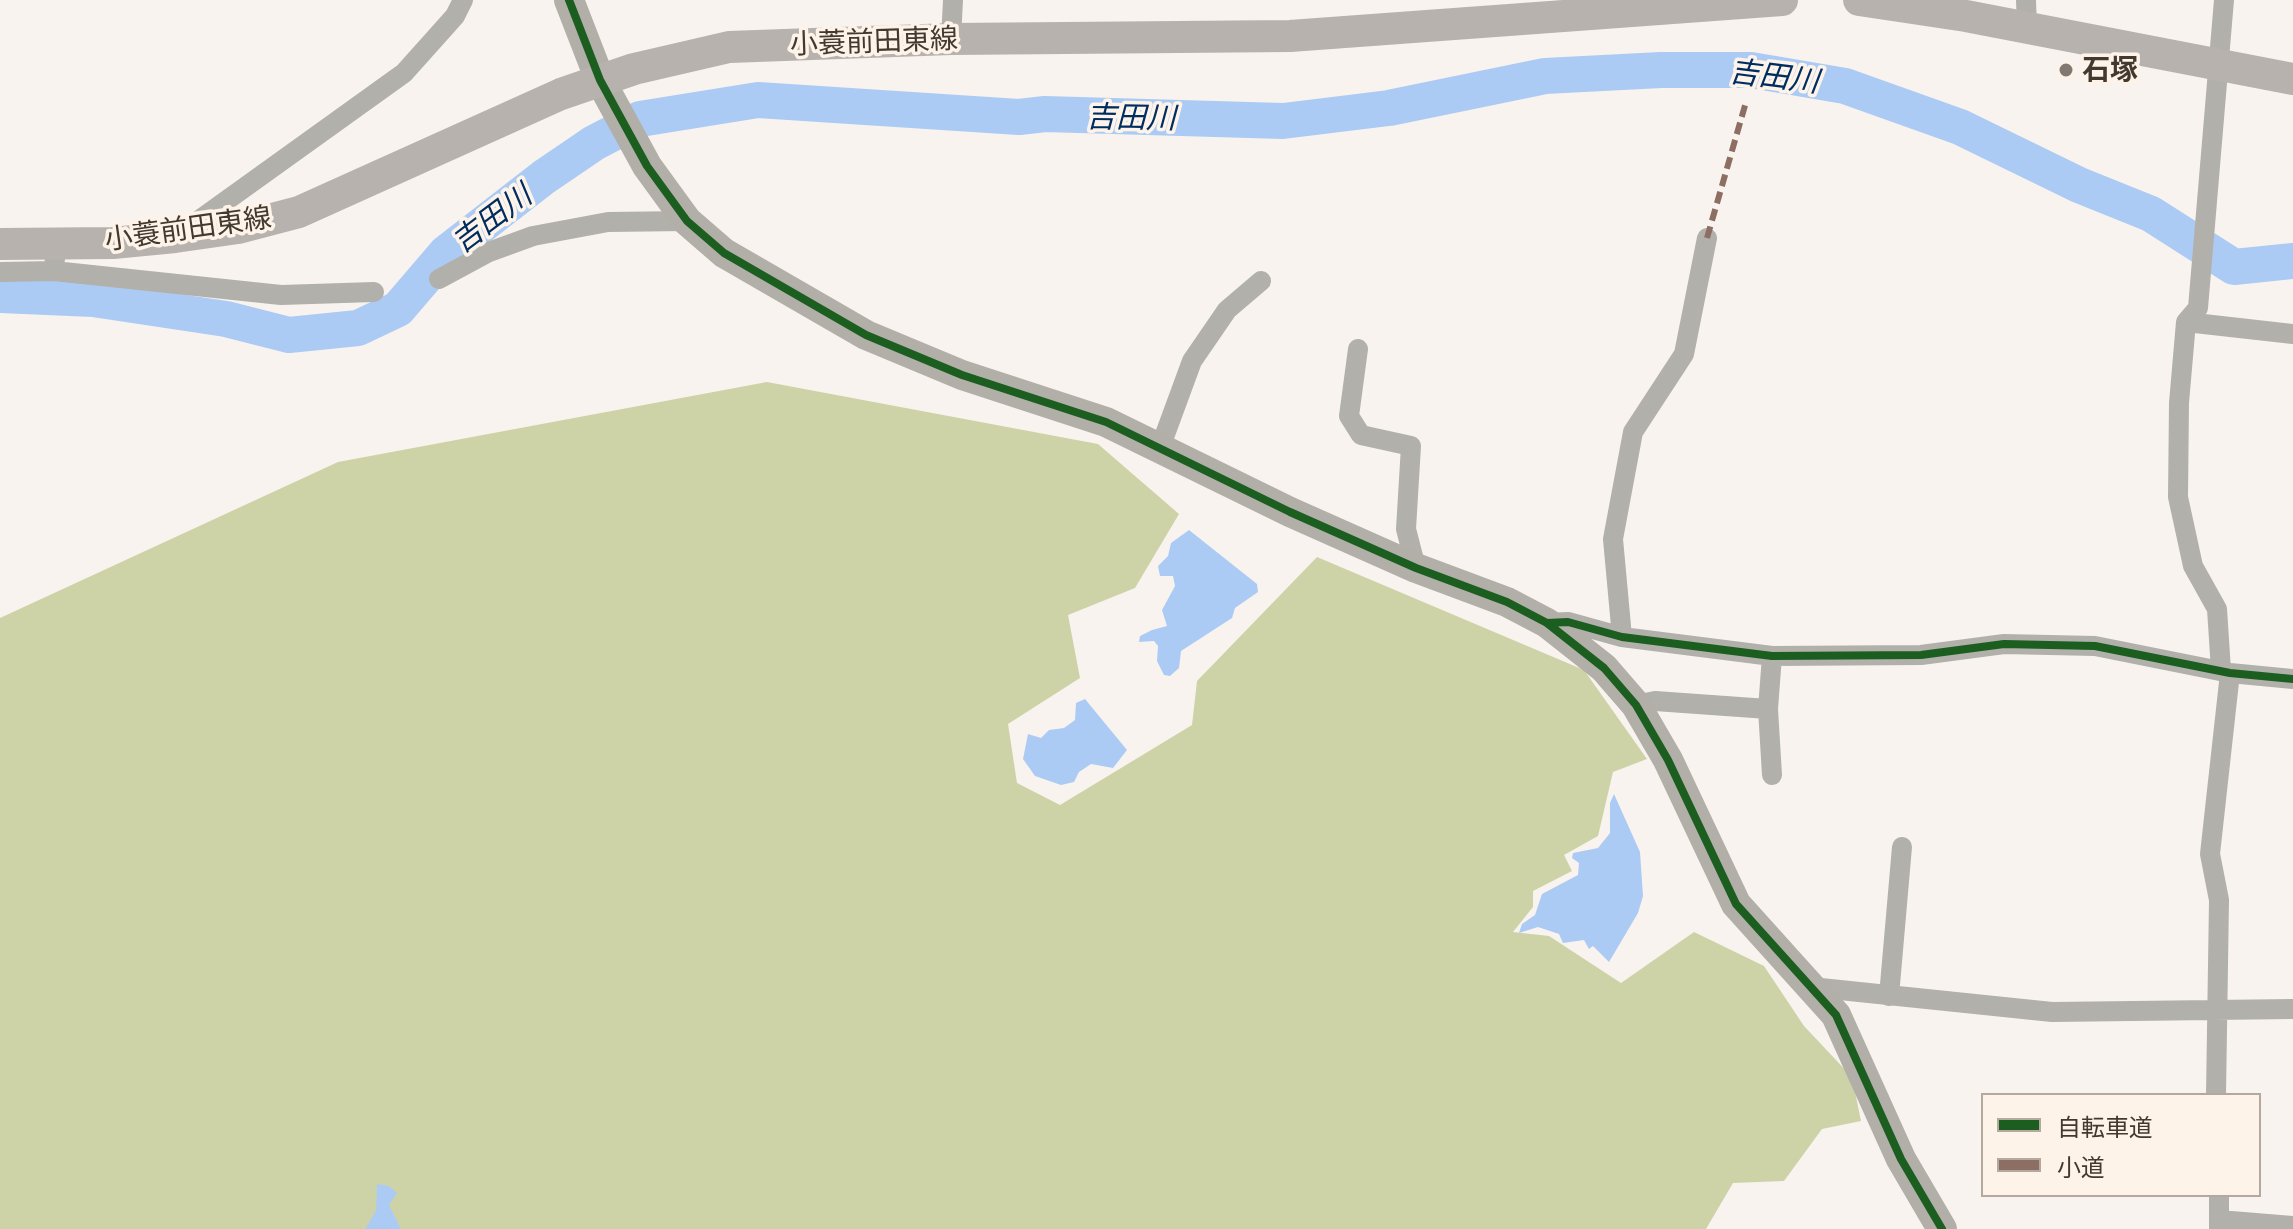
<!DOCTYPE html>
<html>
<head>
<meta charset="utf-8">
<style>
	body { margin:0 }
	#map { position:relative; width:2293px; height:1229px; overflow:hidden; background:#f8f3ee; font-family:"Asap Condensed","Noto Sans JP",sans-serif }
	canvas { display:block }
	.legend { position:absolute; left:1981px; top:1093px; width:280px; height:104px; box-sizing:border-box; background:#fdf3e9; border:2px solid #b3a99f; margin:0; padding:10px 14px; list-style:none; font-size:24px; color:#43392f }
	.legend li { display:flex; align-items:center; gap:16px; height:40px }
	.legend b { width:40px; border:2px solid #b3a99f }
</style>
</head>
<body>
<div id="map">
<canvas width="2293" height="1229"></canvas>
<ul class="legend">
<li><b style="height:10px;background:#1b5e20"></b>自転車道</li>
<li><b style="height:10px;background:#8d6e63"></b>小道</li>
</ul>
</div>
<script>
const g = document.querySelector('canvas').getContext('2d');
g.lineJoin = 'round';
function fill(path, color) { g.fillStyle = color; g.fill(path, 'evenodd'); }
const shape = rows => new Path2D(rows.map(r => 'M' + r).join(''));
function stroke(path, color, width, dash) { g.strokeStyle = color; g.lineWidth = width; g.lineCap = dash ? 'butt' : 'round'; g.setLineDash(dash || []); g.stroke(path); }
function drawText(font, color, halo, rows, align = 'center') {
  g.font = font + ' "Asap Condensed","Noto Sans JP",sans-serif'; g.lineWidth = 7; g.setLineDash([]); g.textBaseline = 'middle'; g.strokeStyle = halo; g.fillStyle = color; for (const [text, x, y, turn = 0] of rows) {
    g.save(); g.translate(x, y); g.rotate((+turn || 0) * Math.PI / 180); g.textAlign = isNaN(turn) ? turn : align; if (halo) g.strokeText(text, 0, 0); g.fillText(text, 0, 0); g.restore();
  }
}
fill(shape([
	[767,382,1098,444,1179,514,1135,588,1068,615,1080,678,1008,724,1017,783,1060,805,1192,725,1197,681,1317,557,1584,670,1647,759,1613,772,1598,836,1564,855,1572,871,1533,891,1533,907,1513,932,1549,936,1621,983,1694,932,1764,966,1804,1026,1852,1077,1861,1121,1822,1129,1784,1181,1733,1183,1706,1229,0,1229,0,618,338,462]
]), '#ced3a7');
fill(shape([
	[1189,530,1257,584,1258,592,1235,608,1232,618,1181,651,1179,668,1170,676,1164,675,1157,661,1158,646,1154,641,1139,642,1140,636,1152,630,1167,626,1162,610,1175,586,1173,576,1160,576,1158,566,1168,556,1171,543],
	[1085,699,1127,750,1113,768,1091,764,1079,772,1074,782,1061,785,1035,776,1023,759,1028,734,1041,738,1049,730,1064,728,1075,720,1076,703],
	[1614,794,1640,852,1643,896,1638,913,1609,962,1593,946,1589,949,1584,940,1563,943,1559,934,1538,927,1519,933,1522,924,1535,915,1542,894,1578,875,1579,863,1572,858,1573,853,1598,848,1610,833,1610,803],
	[377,1184,389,1186,397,1193,389,1205,401,1229,365,1229,376,1211]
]), '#accbf4');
stroke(shape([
	[0,295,93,299,226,319,289,335,358,328,398,309,446,253,544,177,594,143,640,119,758,100,1019,117,1045,114,1283,121,1389,108,1545,76,1661,70,1751,70,1845,86,1960,127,2079,185,2151,214,2234,267,2293,261]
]), '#accbf4', 36);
stroke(shape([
	[2026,0,2027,28],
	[951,39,953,0],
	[181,233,404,73,455,16,463,0],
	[56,244,54,271,281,295,374,292],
	[0,272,54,271],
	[439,279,489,252,533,236,608,222,687,221],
	[2186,322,2293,334],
	[1358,349,1349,416,1361,435,1411,446,1406,529,1416,568],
	[1160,448,1192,361,1227,310,1261,281],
	[1547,623,1568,622,1622,637,1772,656,1921,655,2004,644,2095,646,2230,673,2293,679],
	[1622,637,1613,539,1633,432,1684,354,1707,238],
	[2221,670,2217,609,2193,566,2178,497,2179,403,2186,322,2198,308,2224,0],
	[1636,705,1655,701,1768,709,1772,656],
	[1768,709,1772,775],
	[1811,987,2052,1012,2293,1009],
	[1889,996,1902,847],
	[2216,1095,2219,900,2210,854,2230,673],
	[2219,1195,2219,1229],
	[2219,1220,2293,1226]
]), '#b2b0ab', 20);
stroke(shape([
	[569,0,600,80,647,166,687,221,724,253,866,335,962,375,1106,422,1290,512,1416,568,1507,602,1547,623,1604,668,1636,705,1668,760,1736,904,1836,1015,1901,1159,1942,1229]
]), '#b2afa9', 30);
stroke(shape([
	[1859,0,1966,16,2293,79],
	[0,244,113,243,175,237,238,228,299,212,561,94,634,69,729,47,951,39,1290,36,1782,0]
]), '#b7b2ad', 32);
stroke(shape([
	[1707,238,1746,102]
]), '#8d6e63', 6, [12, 6]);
stroke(shape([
	[569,0,600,80,647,166,687,221,724,253,866,335,962,375,1106,422,1290,512,1416,568,1507,602,1547,623,1604,668,1636,705,1668,760,1736,904,1836,1015,1901,1159,1942,1229],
	[1547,623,1568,622,1622,637,1772,656,1921,655,2004,644,2095,646,2230,673,2293,679]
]), '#1b5e20', 8);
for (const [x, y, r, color] of [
	[2066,70,8,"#827a72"]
]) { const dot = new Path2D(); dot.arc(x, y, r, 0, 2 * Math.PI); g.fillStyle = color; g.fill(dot); stroke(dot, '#fdf3e9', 3); }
drawText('28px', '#43392f', '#fdf3e9', [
	["小蓑前田東線",874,42,-2],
	["小蓑前田東線",188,229,-8]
]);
drawText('bold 28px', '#43392f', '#fdf3e9', [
	["石塚",2082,70]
], 'left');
drawText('italic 30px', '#002d61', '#fdf3e9', [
	["吉田川",1774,77,7],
	["吉田川",1131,118,1],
	["吉田川",492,219,-37]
]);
</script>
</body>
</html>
